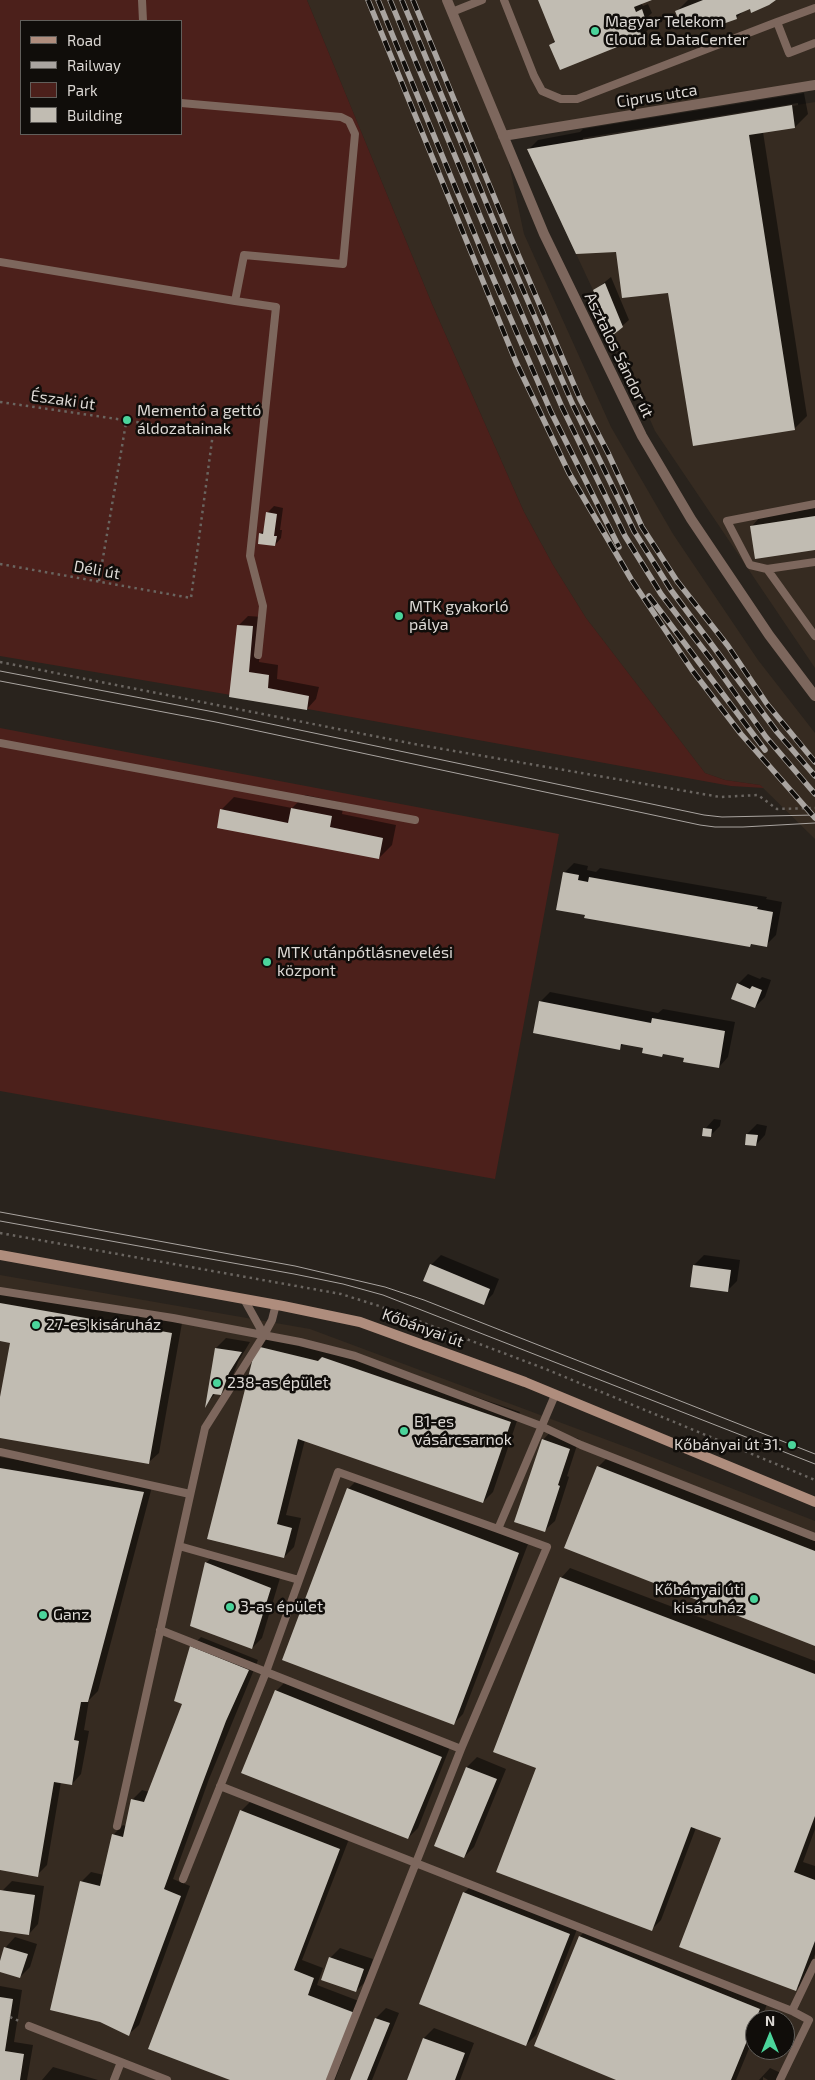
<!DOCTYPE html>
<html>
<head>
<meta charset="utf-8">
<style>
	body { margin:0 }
	#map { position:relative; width:815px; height:2080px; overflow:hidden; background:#29231d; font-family:"Exo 2",sans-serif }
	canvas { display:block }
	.legend { position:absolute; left:20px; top:20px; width:162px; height:115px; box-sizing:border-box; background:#100d0a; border:1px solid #625f5b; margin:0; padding:6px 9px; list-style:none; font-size:15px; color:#ddd9d5 }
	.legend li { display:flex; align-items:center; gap:10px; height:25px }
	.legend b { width:25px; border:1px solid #625f5b }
	.north { position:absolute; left:745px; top:2010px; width:50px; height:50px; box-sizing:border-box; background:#100d0a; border:1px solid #625f5b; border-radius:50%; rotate:0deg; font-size:14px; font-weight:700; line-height:20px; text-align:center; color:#ddd9d5 }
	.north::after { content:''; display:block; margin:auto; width:18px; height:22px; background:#4bd49b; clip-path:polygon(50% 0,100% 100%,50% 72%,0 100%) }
</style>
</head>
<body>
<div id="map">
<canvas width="815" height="2080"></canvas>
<ul class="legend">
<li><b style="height:6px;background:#af8d7d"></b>Road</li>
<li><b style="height:6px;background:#a9a4a0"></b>Railway</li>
<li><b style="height:14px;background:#4c201b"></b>Park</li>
<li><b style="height:14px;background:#c1bcb2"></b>Building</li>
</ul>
<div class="north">N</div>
</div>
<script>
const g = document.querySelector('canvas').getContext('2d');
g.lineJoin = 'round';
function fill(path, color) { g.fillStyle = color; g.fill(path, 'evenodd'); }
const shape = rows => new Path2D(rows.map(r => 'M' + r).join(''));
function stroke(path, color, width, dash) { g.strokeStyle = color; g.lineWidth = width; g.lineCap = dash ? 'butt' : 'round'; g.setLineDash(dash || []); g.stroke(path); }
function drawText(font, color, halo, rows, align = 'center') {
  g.font = font + ' "Exo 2",sans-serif'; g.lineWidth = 5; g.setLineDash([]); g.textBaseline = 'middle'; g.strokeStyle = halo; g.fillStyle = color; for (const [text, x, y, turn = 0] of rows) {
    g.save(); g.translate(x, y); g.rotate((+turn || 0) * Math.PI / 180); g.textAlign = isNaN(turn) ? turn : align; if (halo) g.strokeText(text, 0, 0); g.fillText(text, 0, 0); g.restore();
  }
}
fill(shape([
	[307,0,815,0,815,85,503,136,524,234,611,427,673,534,758,660,815,733,815,839,760,785,725,780,705,773,586,618,553,565,524,512,432,304],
	[815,102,815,668,655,431,593,290,527,149],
	[0,1275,310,1329,634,1450,815,1521,815,2080,0,2080],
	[755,2020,785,2020,785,2050,755,2050]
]), '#362b21');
fill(shape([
	[0,0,307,0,432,304,524,512,553,565,586,618,705,773,725,780,760,785,764,788,731,786,225,694,0,656],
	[21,21,181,21,181,134,21,134],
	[0,728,559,834,495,1179,0,1091]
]), '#4c201b');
fill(shape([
	[539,0,649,0,641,3,643,6,648,4,652,13,644,20,648,30,642,36,551,45,555,40],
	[688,0,774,0,745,10,736,18,694,19,677,11],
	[804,93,808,114,795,127,763,132,807,416,794,429,669,292,617,250,529,149,538,140,580,132,583,129],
	[798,103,798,105,583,141,583,138],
	[611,277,629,320,622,326,595,290],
	[274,506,283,508,280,530,282,530,281,538,275,545,260,534,265,529,267,513],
	[815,508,815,549,752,526,761,516],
	[248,616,263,617,259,662,278,665,277,679,319,687,316,699,307,709,231,696,239,625],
	[305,795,344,803,342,814,396,825,392,845,379,858,221,810,234,797,292,808],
	[574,863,588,866,587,870,596,872,600,868,767,897,766,899,782,902,776,935,766,945,753,943,750,946,586,914,564,873],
	[748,974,760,979,762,977,771,980,765,997,755,1007,738,984],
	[550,992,658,1013,663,1009,735,1022,728,1057,719,1067,686,1057,664,1053,662,1056,644,1047,624,1044,619,1048,540,1002],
	[714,1119,721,1120,720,1126,710,1136,705,1129],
	[757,1124,767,1126,765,1135,756,1145,747,1134],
	[441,1255,499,1279,493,1294,483,1304,431,1265],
	[704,1255,740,1260,737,1281,727,1291,694,1265],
	[0,1291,182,1323,159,1453,149,1462,0,1436,0,1404,11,1342,0,1340],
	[267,1337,333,1348,520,1412,493,1492,483,1502,305,1440,286,1515,301,1518,294,1547,284,1557,209,1538,257,1346],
	[226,1338,250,1342,238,1362,230,1383,220,1393,216,1393,207,1403,216,1348],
	[552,1430,579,1439,567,1476,569,1477,555,1521,545,1530,543,1440],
	[0,1457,153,1483,98,1691,89,1700,84,1730,89,1731,81,1774,72,1784,61,1782,47,1865,37,1875,0,1869],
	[608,1457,815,1537,815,1645,598,1467],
	[358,1479,528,1544,463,1714,453,1724,348,1489],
	[216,1553,280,1578,262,1638,252,1648,206,1563],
	[570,1568,815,1661,815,1829,803,1862,815,1866,815,1954,805,1980,796,1990,722,1838,696,1828,661,1920,651,1930,537,1768,561,1578],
	[201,1637,258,1660,209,1779,173,1879,190,1886,139,2025,129,2034,81,1882,91,1872,104,1875,113,1835,123,1825,126,1826,132,1800,142,1790,149,1792,184,1703,191,1647],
	[286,1681,450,1747,418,1828,408,1838,276,1691],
	[477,1757,506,1769,474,1847,464,1857,436,1845,467,1767],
	[251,1801,349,1839,302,1960,323,1968,317,1985,364,2003,335,2080,233,2080,241,1811],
	[12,1881,44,1886,38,1924,29,1934,0,1930,0,1932,2,1891],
	[474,1883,579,1924,536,2035,526,2045,464,1893],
	[590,1927,769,1999,761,2020,755,2020,755,2034,736,2080,620,2080,535,2046,580,1936],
	[15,1937,37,1944,30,1967,20,1977,0,1971,6,1947],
	[340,1948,373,1959,366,1981,356,1991,330,1958],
	[0,1986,22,1990,14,2042,33,2045,27,2080,0,2080],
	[386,2008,399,2013,372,2080,352,2080,376,2018],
	[434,2028,474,2043,460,2080,409,2080,424,2038],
	[53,2067,98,2080,42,2080],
	[770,2068,783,2074,781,2080,768,2080,763,2077,763,2080,759,2080]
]), '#0007');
fill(shape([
	[538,0,652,0,634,7,636,12,642,9,646,21,637,24,642,37,560,70,549,45,555,42],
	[703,0,776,0,769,5,751,13,750,9,736,15,737,19,717,26,697,29,693,21,681,26,675,11],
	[792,105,795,128,749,135,795,430,693,446,668,293,622,298,616,252,576,254,527,149],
	[605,283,623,327,613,335,593,290],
	[266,512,277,514,274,536,277,536,275,546,258,544,259,533,263,534],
	[815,516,815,550,755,559,750,526],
	[237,625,253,626,249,672,269,675,268,688,309,696,307,710,229,697],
	[291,808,332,816,330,827,383,838,379,859,217,828,220,809,288,823],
	[563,872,579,875,578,880,588,882,589,877,758,907,757,909,773,912,767,947,751,944,750,947,584,918,585,915,556,910],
	[737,983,750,989,752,986,762,990,755,1008,731,999],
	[539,1001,651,1023,652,1018,725,1031,719,1068,683,1062,684,1058,663,1054,662,1057,642,1053,643,1048,621,1044,620,1050,533,1033],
	[703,1128,712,1129,711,1137,702,1136],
	[746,1134,758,1135,756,1146,745,1145],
	[430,1264,490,1289,484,1305,423,1281],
	[693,1265,731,1270,728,1292,690,1287],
	[0,1303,172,1333,149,1464,0,1438,0,1397,10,1343,0,1341],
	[256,1346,318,1361,322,1357,511,1422,483,1503,298,1439,277,1524,292,1528,284,1558,207,1539],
	[215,1348,242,1352,229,1373,221,1395,213,1394,205,1408],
	[542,1439,570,1449,558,1485,560,1486,545,1532,514,1522],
	[597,1466,815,1551,815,1646,564,1548],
	[0,1468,144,1492,88,1702,81,1702,74,1740,79,1741,72,1785,54,1782,38,1877,0,1870],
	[347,1488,519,1553,454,1725,282,1660],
	[205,1562,271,1588,252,1649,190,1626],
	[560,1577,815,1674,815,1816,794,1872,815,1880,815,1941,796,1991,679,1947,721,1838,691,1827,652,1931,496,1872,536,1768,493,1752],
	[190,1646,249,1670,226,1721,200,1790,164,1889,181,1896,129,2036,100,2022,50,2010,80,1881,100,1886,112,1834,123,1837,131,1799,144,1802,182,1704,174,1701],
	[275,1690,442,1757,408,1839,241,1773],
	[466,1767,497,1779,464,1858,434,1846],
	[240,1810,340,1849,294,1970,314,1978,308,1995,355,2013,330,2080,230,2080,148,2049],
	[0,1890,35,1895,29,1935,0,1931],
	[463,1892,570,1934,526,2046,419,2004],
	[579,1936,760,2009,731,2080,616,2080,534,2046],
	[4,1947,28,1954,20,1978,0,1972,0,1961],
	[329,1957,364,1969,356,1992,321,1980],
	[0,1997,13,1999,5,2051,24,2054,20,2080,0,2080],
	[375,2018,390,2023,367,2080,350,2080],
	[423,2038,465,2053,455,2080,407,2080]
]), '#c1bcb2');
stroke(shape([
	[0,402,124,420],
	[0,564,191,598,213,433,130,421,127,417,124,420,126,423,130,421],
	[99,581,126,423],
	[0,662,414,744,720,797,758,795,777,809,815,808],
	[0,1233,341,1294,379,1306,543,1368,815,1480],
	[10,2017,21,2022]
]), '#6a6560', 2.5, [2.5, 4]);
stroke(shape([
	[142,0,143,21],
	[504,0,534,76,542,91,561,99,577,99,777,22],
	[815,8,777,22,789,53,815,43],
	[452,12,482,0],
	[181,103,341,117,349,121,355,134,343,264,244,255,235,301,276,307,250,556,263,606,258,655],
	[0,262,235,301],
	[815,504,727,521,750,565,767,569,815,636],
	[767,569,815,562],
	[0,743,415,820],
	[0,1291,173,1318,300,1342,355,1356,541,1426,581,1445,815,1537],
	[244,1299,264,1335],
	[0,1452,190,1494],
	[179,1546,299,1580],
	[160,1630,461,1749],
	[220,1786,792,2011],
	[117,1826,205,1428,264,1335,272,1320,276,1304],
	[183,1879,266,1672,338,1472,498,1529,555,1395],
	[29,2026,167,2080],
	[114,2080,121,2062],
	[330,2080,461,1749,547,1547,498,1529],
	[780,2080,809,2020,792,2011,815,1963]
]), '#7d675d', 8);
stroke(shape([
	[447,0,544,234,642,436,691,519,769,635,815,696],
	[503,136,815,85]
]), '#7d675d', 10);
stroke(shape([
	[0,1255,283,1306,360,1322,525,1382,815,1502]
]), '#af8d7d', 10);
stroke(shape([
	[0,671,214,712,704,815,722,817,815,815],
	[0,681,216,722,700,825,715,827,743,827,815,823],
	[0,1212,295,1266,385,1287,424,1300,815,1454],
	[0,1221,294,1274,343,1284,383,1295,815,1464]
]), '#a9a4a0', 1);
const rail = shape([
	[368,0,516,362,569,473,631,579,692,670,741,734,815,818],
	[378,0,484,257,551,412,619,547],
	[390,0,495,252,562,407,625,536,661,594,710,658,766,737,815,794],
	[402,0,505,248,572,403,634,531,671,590,777,732,815,776],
	[413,0,514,245,580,399,608,453,642,527,677,581,728,646,767,704,815,762],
	[649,596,765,750]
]);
stroke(rail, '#a9a4a0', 5.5);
stroke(rail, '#100d0a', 4, [11]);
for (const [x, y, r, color] of [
	[595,31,5,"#4bd49b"],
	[127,420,5,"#4bd49b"],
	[399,616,5,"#4bd49b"],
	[267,962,5,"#4bd49b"],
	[36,1325,5,"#4bd49b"],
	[217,1383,5,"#4bd49b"],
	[404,1431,5,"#4bd49b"],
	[792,1445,5,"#4bd49b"],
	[754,1599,5,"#4bd49b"],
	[230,1607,5,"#4bd49b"],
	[43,1615,5,"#4bd49b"]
]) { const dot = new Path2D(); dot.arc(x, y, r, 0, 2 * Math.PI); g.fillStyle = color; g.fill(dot); stroke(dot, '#100d0a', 2); }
drawText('16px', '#ddd9d5', '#100d0a', [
	["Magyar Telekom",605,22],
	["Cloud & DataCenter",605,40],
	["Mementó a gettó",137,411],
	["áldozatainak",137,429],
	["MTK gyakorló",409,607],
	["pálya",409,625],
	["MTK utánpótlásnevelési",277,953],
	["központ",277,971],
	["27-es kisáruház",46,1325],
	["238-as épület",227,1383],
	["B1-es",414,1422],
	["vásárcsarnok",414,1440],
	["Kőbányai út 31.",782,1445,"right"],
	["Kőbányai úti",744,1590,"right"],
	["kisáruház",744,1608,"right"],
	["3-as épület",240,1607],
	["Ganz",53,1615]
], 'left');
drawText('16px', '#ddd9d5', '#100d0a', [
	["Ciprus utca",657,96,-9],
	["Asztalos Sándor út",619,355,64],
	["Északi út",63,400,8],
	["Déli út",97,570,10],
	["Kőbányai út",423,1328,20]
]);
</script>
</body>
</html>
